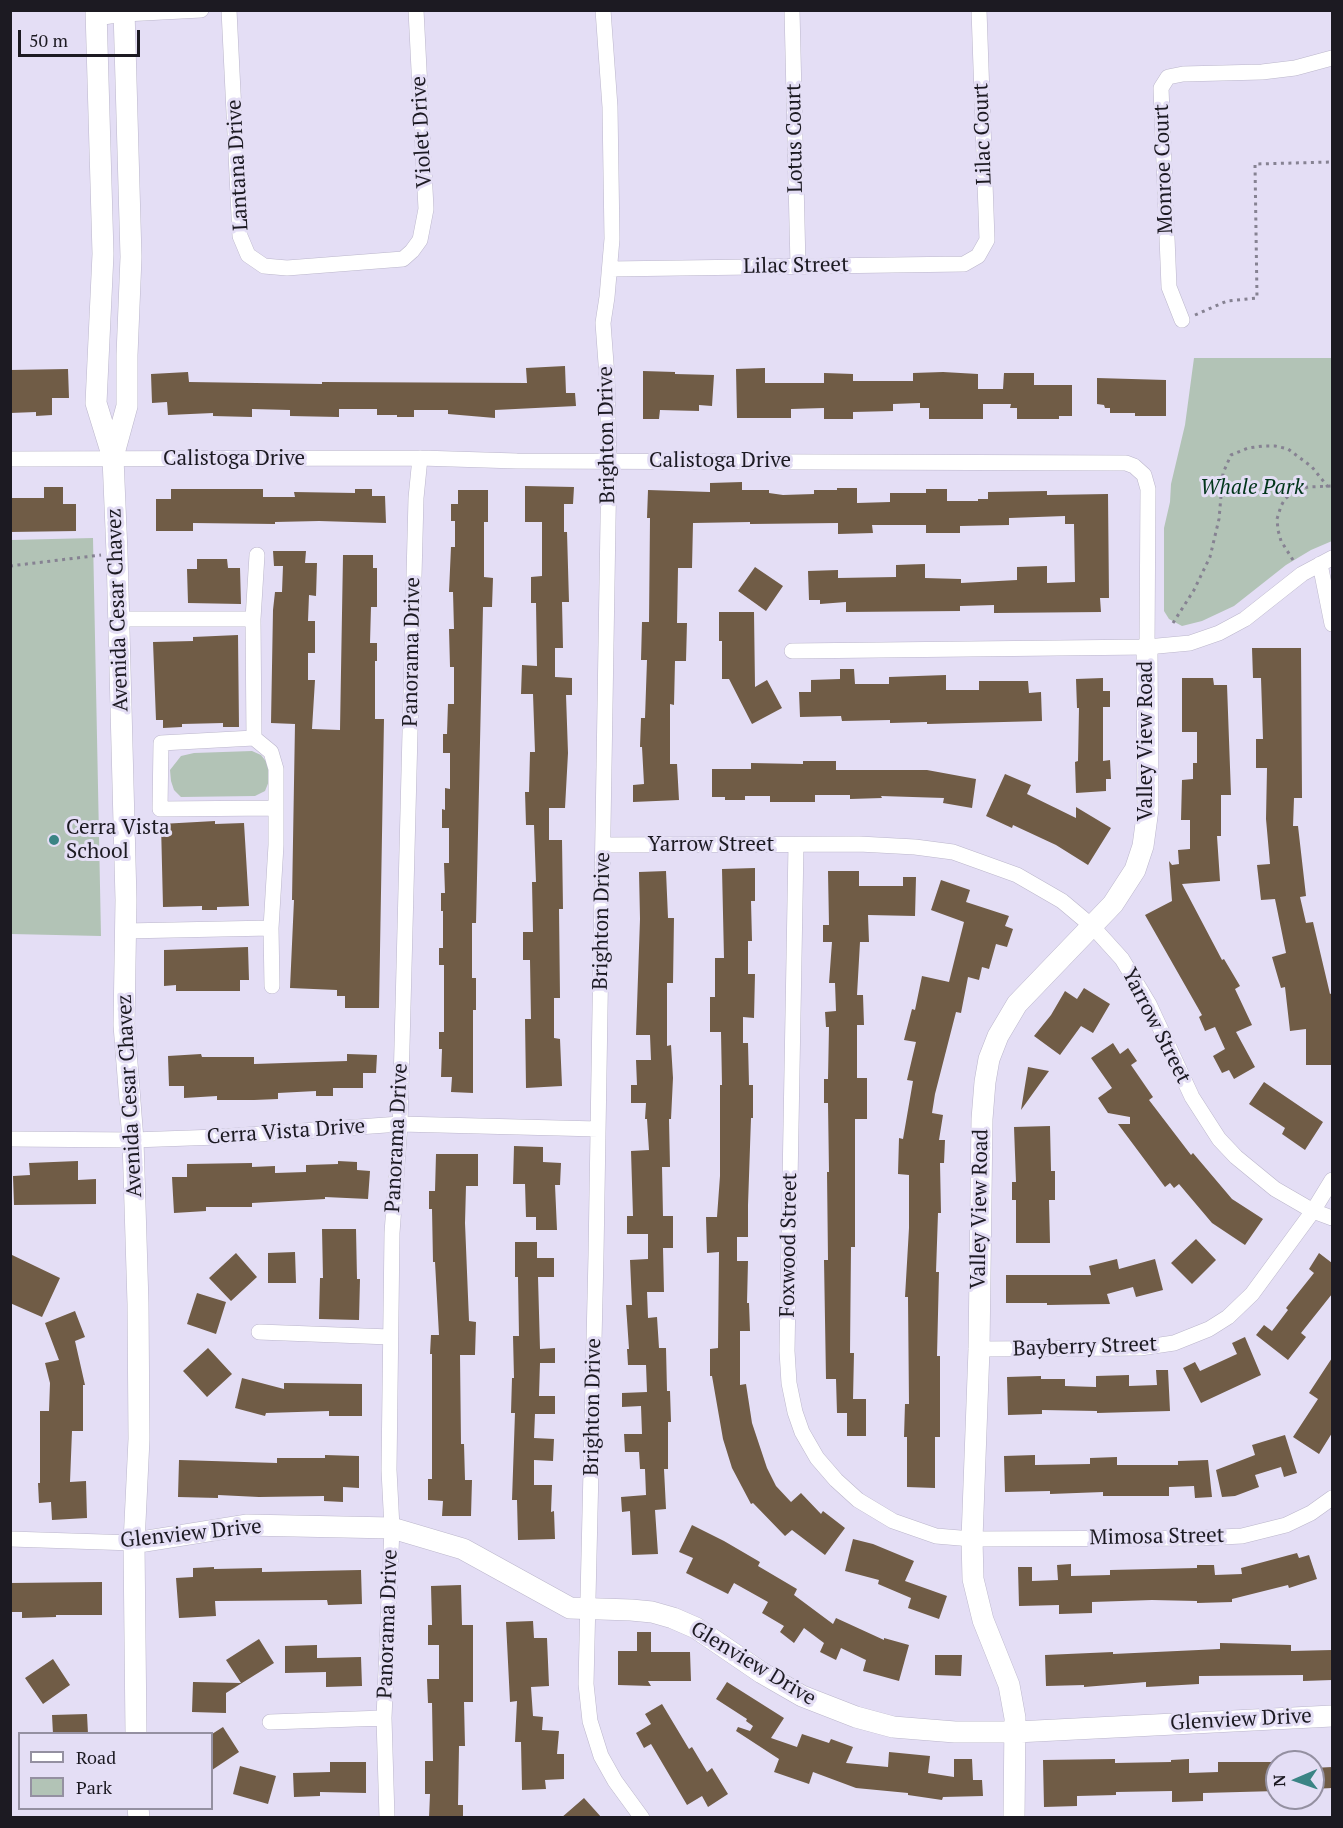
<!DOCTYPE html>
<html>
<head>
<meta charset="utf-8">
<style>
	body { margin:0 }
	#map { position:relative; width:1343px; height:1828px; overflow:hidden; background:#e4def5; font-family:"PT Serif",serif }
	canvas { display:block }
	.frame { position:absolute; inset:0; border:12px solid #1c1a22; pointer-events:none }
	.legend { position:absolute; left:18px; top:1732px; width:195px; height:78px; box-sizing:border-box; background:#e4def5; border:2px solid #9490a1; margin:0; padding:8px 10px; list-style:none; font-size:18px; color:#1c1a22 }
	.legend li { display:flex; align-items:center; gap:12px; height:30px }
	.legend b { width:30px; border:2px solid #9490a1 }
	.north { position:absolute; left:1265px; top:1750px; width:60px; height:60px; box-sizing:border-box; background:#e4def5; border:2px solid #9490a1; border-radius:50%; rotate:268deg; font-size:16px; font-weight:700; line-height:24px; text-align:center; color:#1c1a22 }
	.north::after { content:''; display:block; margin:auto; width:21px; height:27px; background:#3b8485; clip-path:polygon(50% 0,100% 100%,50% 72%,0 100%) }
	.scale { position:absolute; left:18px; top:30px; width:122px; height:27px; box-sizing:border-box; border:3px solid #1c1a22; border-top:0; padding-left:8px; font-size:18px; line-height:21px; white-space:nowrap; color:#1c1a22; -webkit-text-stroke:4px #e4def5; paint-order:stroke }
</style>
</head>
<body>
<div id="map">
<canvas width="1343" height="1828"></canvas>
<div class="frame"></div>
<ul class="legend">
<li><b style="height:8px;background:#fff"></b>Road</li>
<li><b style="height:16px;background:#b2c3b6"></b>Park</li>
</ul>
<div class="north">N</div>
<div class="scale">50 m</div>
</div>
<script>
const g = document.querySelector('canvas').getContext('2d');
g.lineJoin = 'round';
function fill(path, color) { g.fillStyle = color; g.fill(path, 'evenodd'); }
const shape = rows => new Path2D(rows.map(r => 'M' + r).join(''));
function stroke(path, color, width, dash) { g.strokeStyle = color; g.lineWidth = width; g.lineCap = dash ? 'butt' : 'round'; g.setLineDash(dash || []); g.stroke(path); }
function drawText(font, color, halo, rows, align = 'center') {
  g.font = font + ' "PT Serif",serif'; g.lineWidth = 6; g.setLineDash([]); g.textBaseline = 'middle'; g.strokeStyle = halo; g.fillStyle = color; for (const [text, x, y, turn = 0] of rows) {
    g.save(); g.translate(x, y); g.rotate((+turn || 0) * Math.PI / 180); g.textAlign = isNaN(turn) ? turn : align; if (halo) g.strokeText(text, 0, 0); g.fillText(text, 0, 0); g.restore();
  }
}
fill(shape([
	[1194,358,1332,358,1332,541,1311,550,1286,565,1234,606,1202,621,1182,626,1169,619,1164,611,1164,528,1170,502,1171,484,1185,425],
	[93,538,101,936,11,934,11,540],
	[252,751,261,755,269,765,269,781,265,791,255,796,181,797,174,790,171,781,170,770,181,756,194,753]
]), '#b2c3b6');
fill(shape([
	[565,366,566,393,575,393,576,406,495,410,495,418,448,414,448,410,414,410,414,417,397,417,397,415,377,415,377,409,339,409,339,417,290,416,290,410,252,409,252,417,213,416,213,413,168,415,167,402,152,403,151,374,188,372,189,382,322,384,322,382,527,383,526,368],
	[765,368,765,383,824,383,824,373,853,374,853,381,913,381,913,373,943,372,978,374,978,389,1003,389,1004,373,1034,373,1034,385,1072,385,1072,416,1059,416,1059,419,1017,419,1017,408,1010,408,1011,404,983,404,983,419,929,419,929,408,920,408,920,403,893,404,893,411,853,412,853,419,824,419,824,408,791,409,791,418,737,418,736,369],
	[68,369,69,398,52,398,52,415,36,416,36,412,10,413,10,370],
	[643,371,675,372,675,374,714,375,712,406,699,405,699,411,660,410,659,419,643,419],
	[1097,378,1166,380,1166,416,1135,416,1135,413,1110,413,1110,408,1105,408,1104,405,1097,404],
	[742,482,742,490,769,490,769,493,783,495,814,494,814,490,837,490,837,488,857,488,857,503,890,502,890,493,926,493,926,489,947,489,947,501,978,501,978,499,988,499,988,492,1047,491,1047,495,1108,494,1109,598,1100,598,1101,612,994,613,994,605,960,606,960,611,846,612,846,602,820,604,820,600,809,600,808,571,838,570,838,578,896,577,896,565,925,564,925,578,961,579,961,583,1017,580,1017,567,1047,566,1047,583,1075,582,1074,524,1065,524,1065,516,1009,518,1009,525,960,526,960,533,926,533,926,525,872,525,873,533,838,534,838,523,750,524,750,522,693,523,692,568,678,568,677,623,687,623,686,661,675,661,674,705,670,704,670,764,677,764,679,800,633,802,633,785,644,784,642,747,640,747,641,718,645,718,647,660,641,660,642,622,649,622,650,518,647,518,648,490,710,492,710,483],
	[525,486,574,487,573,504,564,504,564,532,567,532,569,602,562,602,563,648,555,648,555,677,572,678,572,695,566,695,568,753,565,808,549,808,549,840,562,840,563,909,559,909,560,998,554,998,554,1038,560,1039,562,1086,526,1088,525,1019,531,1019,530,960,523,960,523,932,533,932,532,882,536,882,534,825,526,825,525,792,529,792,530,752,535,752,533,694,521,694,522,665,537,666,536,603,531,603,531,577,542,576,542,522,525,522],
	[44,487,63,487,63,504,76,504,76,531,10,532,10,498,44,498],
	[171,489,263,489,263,497,295,497,294,492,355,493,355,489,372,489,372,496,385,496,386,523,319,521,275,522,275,524,193,523,193,531,156,531,156,499,171,499],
	[458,490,488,490,488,522,484,522,484,577,493,578,492,607,483,607,476,923,472,923,472,978,476,978,476,1010,473,1010,473,1093,451,1092,452,1077,441,1077,442,1049,439,1049,439,1032,444,1032,444,965,439,965,439,948,443,948,443,911,441,911,441,893,445,893,444,863,449,863,449,828,442,828,442,809,445,810,445,788,450,789,450,753,443,753,443,734,447,734,448,704,454,704,454,667,450,667,449,629,454,629,453,592,449,592,451,547,455,547,455,521,451,521,451,504,458,504],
	[273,551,306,551,305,563,317,563,316,596,309,595,308,621,315,621,315,653,308,653,308,680,315,680,312,729,340,730,343,555,373,555,373,568,377,568,377,607,371,607,370,643,377,643,377,661,375,661,375,719,384,719,379,1008,345,1008,345,996,337,996,337,990,290,988,294,900,292,900,295,724,271,723,273,610,275,592,282,592,283,566,274,566],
	[197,559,227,559,228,568,240,568,241,604,188,603,187,569,197,569],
	[755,567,783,586,766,611,738,591],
	[719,612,754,612,755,687,767,680,782,708,752,724,729,679,722,679,722,641,719,641],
	[238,635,239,727,223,727,223,723,182,724,182,727,163,728,163,720,156,720,153,642,193,641,193,637],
	[1252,648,1301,648,1302,798,1294,798,1293,826,1298,826,1306,896,1300,897,1306,923,1313,922,1330,994,1332,993,1332,1065,1306,1065,1306,1029,1290,1031,1285,987,1281,988,1272,957,1286,953,1275,899,1261,900,1257,865,1270,864,1266,819,1267,768,1256,768,1256,739,1263,739,1261,678,1253,678],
	[840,669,854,669,855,684,889,684,889,677,946,675,946,690,979,690,979,681,1028,681,1029,693,1041,692,1042,721,927,724,927,722,890,723,890,720,842,721,841,716,800,717,799,692,811,692,811,680,840,679],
	[1103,678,1103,691,1110,691,1110,707,1103,707,1103,761,1110,760,1111,779,1106,779,1106,791,1076,793,1075,762,1078,761,1079,708,1077,708,1076,679],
	[1182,678,1213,678,1214,685,1227,685,1231,795,1221,795,1221,836,1217,836,1220,881,1182,884,1222,960,1224,959,1240,986,1235,989,1252,1025,1236,1032,1255,1067,1234,1079,1229,1070,1222,1073,1213,1056,1225,1049,1215,1027,1205,1031,1199,1017,1202,1015,1145,915,1172,901,1169,861,1172,865,1179,864,1178,850,1190,849,1190,820,1181,820,1182,780,1193,779,1193,763,1197,763,1197,732,1182,732],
	[803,761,836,761,836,770,927,770,976,779,972,808,943,803,944,798,881,796,882,798,850,799,850,795,815,795,815,802,770,802,770,796,745,796,745,800,725,800,725,797,712,797,712,769,751,769,751,763,803,764],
	[1005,774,1031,785,1027,794,1076,818,1076,807,1111,828,1088,865,1056,845,1013,825,1012,828,986,816],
	[215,821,215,824,244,823,249,906,217,907,217,910,202,910,202,906,163,907,161,824],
	[755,868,755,901,751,901,752,941,748,941,748,974,755,974,754,1018,743,1017,743,1043,748,1043,749,1085,753,1085,753,1118,751,1118,748,1205,748,1237,737,1237,737,1261,748,1261,747,1303,749,1303,750,1331,740,1331,740,1385,746,1384,752,1423,767,1468,776,1486,791,1502,801,1493,821,1514,823,1511,845,1528,825,1555,792,1530,785,1536,753,1503,751,1504,732,1468,723,1439,712,1376,710,1376,710,1349,718,1348,719,1252,707,1253,706,1217,717,1217,720,1176,720,1085,722,1085,721,1032,710,1032,710,997,715,997,715,958,724,958,722,869],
	[666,871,668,918,674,918,673,983,667,983,667,1046,671,1045,673,1078,671,1119,669,1119,670,1167,662,1167,663,1216,673,1216,673,1248,663,1248,664,1292,647,1292,648,1318,657,1317,659,1348,666,1348,667,1391,670,1391,671,1422,668,1422,668,1469,664,1469,666,1509,655,1510,658,1554,632,1555,630,1511,622,1512,621,1497,646,1495,645,1469,640,1469,639,1452,625,1452,624,1434,642,1434,641,1406,622,1407,622,1393,647,1392,646,1365,628,1365,627,1349,629,1349,626,1305,632,1305,630,1260,648,1259,648,1234,627,1234,627,1216,633,1216,631,1151,649,1150,647,1119,645,1119,646,1103,631,1103,631,1085,637,1085,636,1060,651,1060,650,1035,636,1035,640,919,639,872],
	[828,871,859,871,859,886,903,886,903,877,916,877,915,916,868,915,869,942,860,942,857,995,863,995,864,1025,857,1025,857,1078,867,1078,867,1119,855,1119,855,1247,851,1247,850,1353,854,1353,853,1399,866,1399,866,1436,847,1436,847,1413,837,1413,836,1379,826,1379,824,1260,828,1260,827,1172,829,1172,828,1103,824,1103,824,1079,828,1079,829,1027,826,1027,825,1012,836,1011,835,983,829,983,832,942,823,942,823,925,829,925],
	[941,880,970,890,966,902,1009,916,1005,926,1013,929,1007,947,996,944,989,969,982,967,979,980,968,977,961,1013,956,1012,935,1094,932,1113,943,1115,939,1140,945,1140,944,1163,940,1163,941,1213,938,1213,936,1272,939,1272,937,1356,940,1356,940,1437,935,1437,935,1488,907,1487,907,1437,904,1437,905,1404,909,1404,908,1297,905,1297,909,1228,909,1175,898,1174,899,1138,903,1139,913,1081,907,1080,916,1042,904,1040,912,1009,915,1010,922,976,949,982,964,922,931,910],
	[248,947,249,980,240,980,240,991,176,991,176,985,164,986,164,950],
	[1084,988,1110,1004,1093,1033,1081,1026,1060,1055,1034,1036,1051,1015,1065,991,1077,999],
	[1113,1043,1120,1054,1128,1048,1137,1061,1131,1065,1153,1097,1149,1100,1191,1155,1193,1153,1232,1199,1263,1219,1245,1245,1212,1223,1179,1184,1174,1188,1170,1183,1165,1187,1118,1124,1130,1124,1130,1117,1108,1113,1098,1098,1112,1088,1091,1058],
	[201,1054,202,1057,254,1057,254,1064,347,1061,347,1054,377,1055,376,1073,363,1073,363,1088,333,1088,333,1096,316,1096,316,1091,278,1093,278,1099,254,1100,217,1100,217,1096,184,1098,184,1086,169,1086,168,1056],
	[1028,1067,1049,1071,1021,1110],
	[1264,1082,1323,1122,1305,1150,1282,1134,1285,1128,1249,1104],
	[1050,1126,1051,1171,1055,1171,1055,1200,1049,1200,1050,1243,1016,1243,1016,1200,1012,1200,1012,1182,1016,1182,1014,1127],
	[514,1146,543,1147,543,1162,561,1163,560,1185,555,1185,557,1230,536,1230,536,1217,526,1217,525,1184,513,1184],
	[436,1154,478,1154,478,1186,466,1186,465,1223,469,1321,476,1322,475,1355,460,1355,461,1444,464,1444,465,1480,472,1480,471,1516,442,1516,443,1501,428,1500,428,1479,432,1479,432,1354,430,1354,431,1335,439,1335,435,1262,433,1262,432,1209,429,1209,429,1191,435,1191],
	[78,1161,78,1180,96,1179,96,1204,14,1205,13,1176,30,1175,29,1163],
	[338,1161,357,1162,357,1170,370,1171,368,1199,325,1197,325,1199,252,1203,252,1207,206,1207,206,1211,174,1213,172,1177,187,1177,187,1164,252,1163,252,1167,275,1166,275,1173,306,1172,306,1165,338,1164],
	[322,1229,356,1229,357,1279,360,1279,359,1320,319,1319,320,1278,323,1278],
	[1196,1239,1216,1260,1192,1284,1171,1263],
	[515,1242,537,1242,537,1258,554,1258,554,1277,538,1277,540,1349,555,1348,555,1363,540,1363,539,1396,555,1396,555,1414,535,1414,534,1438,554,1439,553,1461,534,1460,534,1485,552,1485,551,1512,554,1511,555,1539,518,1540,517,1500,512,1500,515,1413,511,1413,512,1378,514,1378,513,1336,519,1336,518,1277,515,1277],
	[295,1252,296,1283,268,1283,268,1253],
	[236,1253,257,1277,231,1301,209,1278],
	[1319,1253,1332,1263,1332,1294,1301,1333,1306,1337,1288,1360,1256,1335,1264,1325,1272,1331,1288,1310,1286,1308,1314,1273,1309,1269],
	[10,1254,60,1278,42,1317,10,1303],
	[1117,1259,1119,1269,1155,1259,1163,1290,1136,1297,1133,1287,1107,1294,1110,1304,1047,1305,1047,1303,1006,1303,1006,1275,1091,1275,1089,1266],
	[197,1293,226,1302,216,1334,187,1324],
	[75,1311,85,1337,75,1341,85,1385,83,1385,83,1431,72,1431,70,1482,86,1481,87,1518,52,1520,51,1502,39,1503,38,1483,40,1483,40,1411,49,1411,50,1383,45,1363,59,1360,45,1323],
	[1245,1337,1261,1375,1201,1403,1183,1368,1195,1362,1200,1371,1237,1354,1232,1343],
	[208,1348,232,1374,207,1397,183,1371],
	[1332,1358,1332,1433,1319,1454,1293,1437,1318,1399,1309,1393],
	[1156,1370,1168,1370,1170,1411,1097,1413,1097,1411,1042,1410,1042,1414,1008,1415,1007,1377,1041,1376,1041,1379,1065,1379,1065,1386,1096,1387,1096,1376,1129,1375,1129,1386,1157,1385],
	[242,1378,284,1389,284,1383,362,1384,362,1416,329,1416,329,1411,266,1413,265,1416,235,1408],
	[1285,1435,1297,1473,1284,1477,1281,1467,1255,1475,1259,1487,1235,1496,1222,1497,1216,1470,1255,1455,1252,1445],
	[325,1455,359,1456,359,1488,343,1487,343,1502,324,1501,324,1496,259,1497,218,1495,218,1498,178,1497,179,1460,277,1463,277,1458,325,1458],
	[1035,1455,1035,1465,1090,1464,1090,1458,1117,1457,1117,1465,1178,1465,1178,1461,1208,1460,1212,1497,1195,1498,1194,1486,1169,1487,1169,1496,1103,1496,1103,1492,1050,1494,1050,1491,1005,1492,1004,1456],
	[692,1525,724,1541,760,1562,758,1566,797,1589,794,1595,833,1624,836,1618,884,1640,884,1638,909,1645,899,1681,863,1671,866,1660,841,1648,836,1660,820,1652,824,1643,804,1628,794,1643,780,1632,784,1626,762,1613,768,1602,734,1583,728,1594,686,1573,693,1558,679,1552],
	[853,1539,873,1544,914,1561,905,1581,947,1596,939,1619,908,1608,911,1598,878,1584,879,1580,845,1571],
	[1297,1553,1299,1558,1309,1555,1317,1579,1289,1588,1288,1585,1232,1599,1232,1602,1197,1603,1197,1601,1152,1600,1092,1602,1092,1613,1059,1614,1059,1605,1019,1606,1018,1567,1032,1567,1032,1581,1058,1580,1057,1565,1071,1564,1071,1576,1110,1575,1110,1570,1197,1568,1197,1565,1214,1565,1215,1575,1242,1574,1241,1568],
	[214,1567,214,1569,262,1568,262,1572,361,1570,362,1604,328,1605,327,1600,215,1601,216,1616,179,1618,176,1578,193,1577,193,1568],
	[102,1582,102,1615,56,1615,56,1617,22,1618,22,1612,10,1612,10,1583],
	[461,1585,462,1625,473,1625,473,1702,464,1702,465,1746,459,1746,458,1805,463,1805,463,1818,429,1818,430,1794,425,1794,425,1761,433,1761,432,1703,428,1703,427,1679,439,1679,439,1645,428,1645,428,1625,432,1625,431,1586],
	[533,1621,534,1638,547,1638,549,1686,531,1687,533,1716,543,1717,542,1730,559,1731,557,1754,564,1754,564,1779,545,1780,546,1789,522,1790,521,1742,515,1742,517,1701,510,1702,506,1622],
	[637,1632,651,1632,651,1652,690,1652,691,1681,648,1681,651,1686,618,1685,618,1651,637,1651],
	[259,1639,274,1663,226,1693,226,1713,192,1712,193,1682,241,1683,226,1660],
	[1220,1643,1291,1645,1291,1651,1332,1650,1332,1680,1303,1681,1303,1675,1199,1676,1199,1684,1146,1687,1146,1682,1084,1687,1084,1685,1046,1686,1045,1655,1113,1652,1113,1654,1220,1649],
	[317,1645,317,1658,361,1657,362,1686,326,1687,326,1672,285,1673,285,1646],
	[935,1655,962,1655,961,1676,935,1675],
	[53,1659,70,1685,43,1704,25,1678],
	[727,1682,784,1718,771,1738,797,1747,802,1734,829,1743,831,1739,853,1747,846,1763,888,1767,889,1752,930,1756,928,1773,954,1777,954,1759,972,1759,973,1780,982,1780,983,1796,943,1797,942,1800,908,1795,908,1793,856,1788,813,1772,809,1784,774,1772,779,1759,736,1731,738,1727,750,1731,753,1726,746,1721,747,1719,716,1699],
	[662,1704,689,1749,692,1747,707,1772,712,1768,728,1794,708,1807,702,1796,687,1805,651,1744,644,1748,636,1733,651,1724,645,1714],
	[87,1714,88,1734,53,1734,52,1715],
	[223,1727,239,1752,212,1770,212,1734],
	[1115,1759,1115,1763,1171,1762,1171,1760,1189,1759,1189,1773,1218,1772,1218,1762,1277,1762,1277,1791,1203,1793,1203,1801,1172,1802,1172,1791,1116,1792,1116,1795,1077,1796,1077,1806,1044,1807,1043,1760],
	[330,1762,366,1762,366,1793,320,1792,320,1796,294,1797,293,1773,330,1772],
	[240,1766,276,1776,268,1804,233,1794],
	[1332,1767,1332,1788,1313,1789,1313,1768],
	[584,1798,602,1818,561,1818]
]), '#705c46');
const street = shape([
	[229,10,240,236,248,255,264,266,287,268,403,259,412,251,420,240,426,209,416,10],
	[603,10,610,107,612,239,607,297,603,323,607,377,609,461,596,1255,586,1684,590,1721,601,1756,615,1781,642,1818],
	[792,10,798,266],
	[96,18,124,14,201,10],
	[610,269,964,264,978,256,987,240,979,10],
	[1182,320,1169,287,1161,88,1168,77,1183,74,1262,72,1295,68,1332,58],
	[10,459,420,458,517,461,1126,463,1134,466,1144,475,1148,489,1147,647],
	[257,555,253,619,254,738,271,752,276,769,276,845,271,928,272,986],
	[1320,564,1332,624],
	[118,619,253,619],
	[792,651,1147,647,1190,643,1219,633,1245,619,1302,574,1332,558],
	[254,738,161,743,160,809,276,808],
	[603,845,859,844,915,847,953,852,1017,875,1062,901,1093,927,1122,959,1149,1004,1192,1097,1219,1139,1236,1157,1275,1189,1313,1211,1332,1218],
	[796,845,787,1351,789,1383,795,1412,802,1432,817,1458,836,1480,858,1500,893,1521,936,1536,972,1539,1201,1538,1242,1536,1286,1525,1311,1513,1332,1498],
	[125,931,271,928],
	[10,1139,133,1140,218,1137,400,1124,598,1129],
	[259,1332,390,1337],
	[979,1349,1140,1348,1174,1343,1209,1329,1228,1317,1252,1294,1313,1211,1332,1180],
	[10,1539,134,1543],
	[270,1722,384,1718],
	[387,1818,384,1718,392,1528,389,1470,392,1233,400,1124,416,498,420,458]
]);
const secondary = shape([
	[96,10,103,254,96,403,113,458,117,553,126,900,124,1025,133,1140,138,1304,139,1439,134,1543,136,1734],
	[113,457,127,406,127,355,131,257,124,10],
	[134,1543,246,1525,392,1528,463,1549,570,1608,631,1610,652,1612,673,1618,696,1628,762,1673,802,1696,856,1717,893,1727,955,1732,1016,1732,1332,1716],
	[138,1808,139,1818],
	[1014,1818,1015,1718,1009,1685,983,1620,973,1579,972,1539,979,1349,982,1119,985,1082,989,1059,998,1036,1017,1004,1113,904,1135,870,1143,846,1148,809,1147,647]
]);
stroke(street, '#bbb6cb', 16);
stroke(secondary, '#bbb6cb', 22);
stroke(shape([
	[1195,315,1227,301,1257,298,1255,164,1332,162],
	[1293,560,1281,541,1278,530,1277,519,1281,506,1285,499,1295,491,1308,487,1332,486],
	[10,566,101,555],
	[1173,623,1194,590,1210,557,1219,519,1223,473,1231,455,1248,448,1263,446,1275,446,1288,449,1312,467,1328,487]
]), '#868292', 3, [3, 4.5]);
stroke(street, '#fff', 15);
stroke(secondary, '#fff', 21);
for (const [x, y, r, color] of [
	[54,840,6,"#3b8485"]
]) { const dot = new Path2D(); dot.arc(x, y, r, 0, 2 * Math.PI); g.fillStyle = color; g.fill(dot); stroke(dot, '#e4def5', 2); }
drawText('21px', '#1c1a22', '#e4def5', [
	["Violet Drive",422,132,-93],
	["Lilac Court",983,134,-92],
	["Lotus Court",795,138,-91],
	["Lantana Drive",238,165,-93],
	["Monroe Court",1164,169,-92],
	["Lilac Street",796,266,-1],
	["Brighton Drive",607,435,-91],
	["Calistoga Drive",234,459],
	["Calistoga Drive",720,461],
	["Avenida Cesar Chavez",118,610,-92],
	["Panorama Drive",412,652,-89],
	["Valley View Road",1146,741,-90],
	["Yarrow Street",711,845],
	["Brighton Drive",602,921,-89],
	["Yarrow Street",1156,1026,63],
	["Avenida Cesar Chavez",130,1096,-93],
	["Cerra Vista Drive",286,1132,-4],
	["Panorama Drive",397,1138,-87],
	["Valley View Road",980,1209,-89],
	["Foxwood Street",789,1245,-89],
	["Bayberry Street",1085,1347,-2],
	["Brighton Drive",593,1407,-89],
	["Glenview Drive",191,1534,-6],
	["Mimosa Street",1157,1537,-1],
	["Panorama Drive",388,1624,-88],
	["Glenview Drive",753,1664,31],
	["Glenview Drive",1241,1720,-3]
]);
drawText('italic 21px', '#01351a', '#e4def5', [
	["Whale Park",1252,488]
]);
drawText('21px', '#1c1a22', '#e4def5', [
	["Cerra Vista",66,828],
	["School",66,852]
], 'left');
</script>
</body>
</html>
